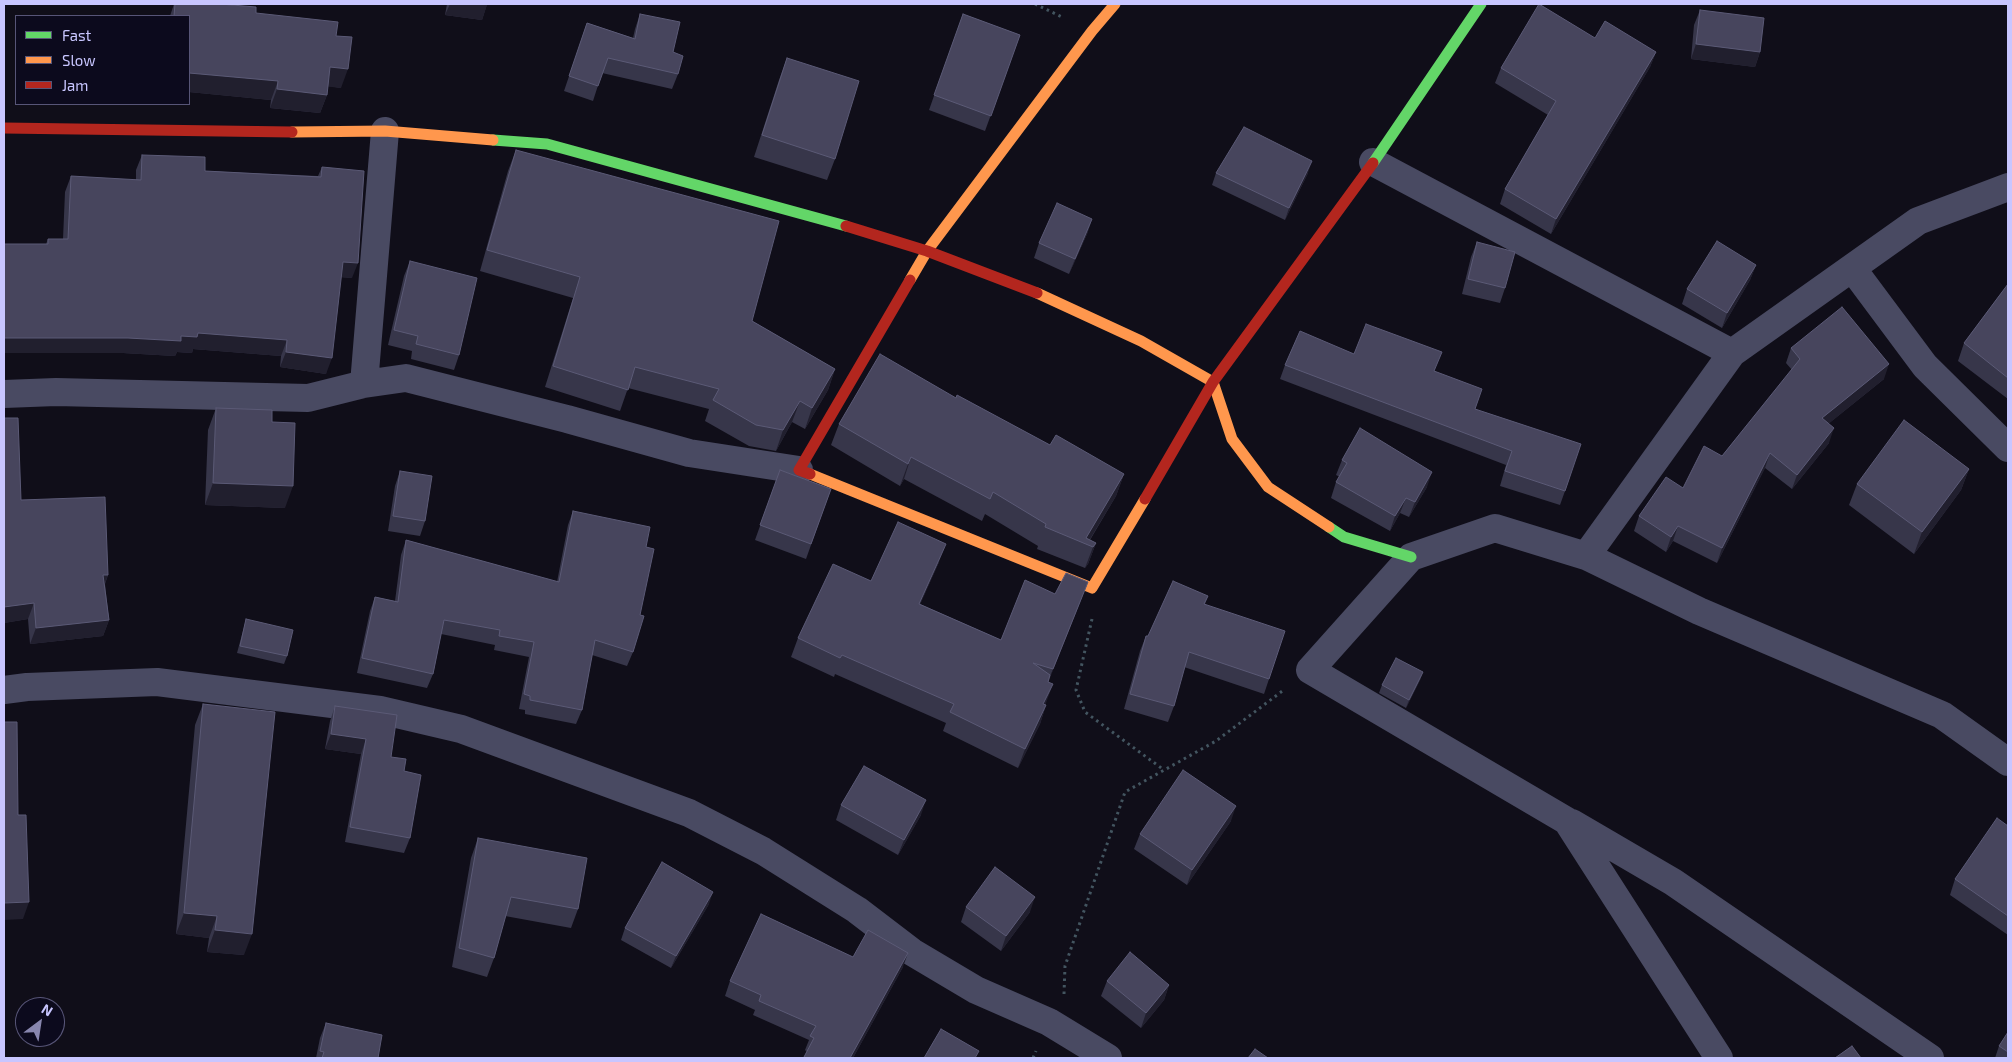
<!DOCTYPE html>
<html>
<head>
<meta charset="utf-8">
<style>
	body { margin:0 }
	#map { position:relative; width:2012px; height:1062px; overflow:hidden; background:#100e19; font-family:"Exo 2",sans-serif }
	canvas { display:block }
	.frame { position:absolute; inset:0; border:5px solid #c8c6ff; pointer-events:none }
	.legend { position:absolute; left:15px; top:15px; width:175px; height:90px; box-sizing:border-box; background:#0c0a1d; border:1px solid #575577; margin:0; padding:6px 9px; list-style:none; font-size:15px; color:#c8c6ff }
	.legend li { display:flex; align-items:center; gap:10px; height:25px }
	.legend b { width:25px; border:1px solid #575577 }
	.north { position:absolute; left:15px; top:997px; width:50px; height:50px; box-sizing:border-box; background:#0c0a1d; border:1px solid #575577; border-radius:50%; rotate:31deg; font-size:14px; font-weight:700; line-height:20px; text-align:center; color:#c8c6ff }
	.north::after { content:''; display:block; margin:auto; width:18px; height:22px; background:#8886ae; clip-path:polygon(50% 0,100% 100%,50% 72%,0 100%) }
</style>
</head>
<body>
<div id="map">
<canvas width="2012" height="1062"></canvas>
<div class="frame"></div>
<ul class="legend">
<li><b style="height:6px;background:#63d668"></b>Fast</li>
<li><b style="height:6px;background:#ff974d"></b>Slow</li>
<li><b style="height:6px;background:#b3261e"></b>Jam</li>
</ul>
<div class="north">N</div>
</div>
<script>
const g = document.querySelector('canvas').getContext('2d');
g.lineJoin = 'round';
const shape = rows => new Path2D(rows.map(r => 'M' + r).join(''));
function stroke(path, color, width, dash) { g.strokeStyle = color; g.lineWidth = width; g.lineCap = dash ? 'butt' : 'round'; g.setLineDash(dash || []); g.stroke(path); }
function fill(path, color) { g.fillStyle = color; g.fill(path, 'evenodd'); }
stroke(shape([
	[1035,4,1062,17],
	[1092,619,1076,690,1085,712,1164,770],
	[1064,994,1065,966,1125,792,1216,741,1285,689],
	[1033,1058,1036,1051]
]), '#435560', 3, [2.5, 4]);
stroke(shape([
	[1373,162,1732,353],
	[1852,268,1925,366,2008,448],
	[364,384,385,131],
	[4,394,56,392,308,398,364,384,406,378,567,419,689,453,799,470],
	[1586,556,1732,353,1918,221,2008,187],
	[4,690,27,687,157,682,380,710,461,729,689,813,763,851,857,910,912,952,976,990,1049,1022,1108,1058],
	[1572,823,1673,882,1930,1058],
	[1719,1058,1567,821,1310,670,1411,557,1495,528,1586,556,1699,611,1942,715,2008,762]
]), '#494a62', 28);
stroke(shape([
	[493,140,547,144,846,226],
	[1373,163,1481,4],
	[1329,527,1344,537,1411,557]
]), '#63d668', 11);
stroke(shape([
	[292,132,385,131,493,140],
	[910,280,927,251,1092,31,1115,4],
	[1037,293,1141,341,1213,382,1232,439,1268,487,1329,527],
	[810,474,1092,588,1145,499]
]), '#ff974d', 11);
stroke(shape([
	[4,128,292,132],
	[846,226,927,251,1037,293],
	[810,474,799,470,910,280],
	[1145,499,1213,382,1373,163]
]), '#b3261e', 11);
fill(shape([
	[174,4,220,4,336,36,341,88,328,86,327,95,320,113,270,108,271,100,189,92,189,16,170,16],
	[447,4,487,4,482,20,445,15],
	[1700,10,1760,52,1755,67,1691,59,1694,25],
	[640,14,673,52,678,74,672,89,602,73,593,101,564,91,587,23,633,38,635,29],
	[963,14,1020,35,985,131,929,110],
	[1595,38,1656,52,1650,67,1551,234,1500,204,1505,189,1548,115,1495,83,1501,68],
	[787,58,835,159,827,180,754,157,779,80],
	[516,150,752,321,835,369,828,390,805,429,792,422,776,451,749,446,705,421,709,409,628,388,620,411,545,387,573,298,480,271,508,171],
	[142,155,205,171,318,176,322,167,352,278,341,277,326,374,280,367,281,356,193,349,192,353,177,352,175,356,123,353,4,353,4,244,46,244,48,239,63,239,65,192,71,176,136,180,136,170],
	[1216,173,1308,173,1285,220,1212,185],
	[1092,219,1087,234,1069,274,1034,258,1039,243],
	[1477,242,1505,288,1500,303,1462,294,1471,257],
	[410,261,459,355,454,370,411,359,412,351,388,345,404,276],
	[1756,265,1750,280,1722,328,1682,304,1687,289],
	[2008,284,2008,399,1958,361,1964,343],
	[1791,348,1884,379,1828,424,1829,443,1792,489,1765,468,1717,563,1673,541,1666,552,1634,531,1639,516,1683,488,1722,456,1792,370,1786,363],
	[1354,354,1435,371,1475,409,1565,491,1560,505,1500,486,1506,465,1280,379,1285,365],
	[956,398,1050,445,1124,474,1116,496,1090,540,1096,543,1088,564,1085,568,1037,549,1038,546,985,514,982,521,904,479,900,486,831,445,839,424],
	[216,408,272,422,285,508,205,505,208,430],
	[4,418,21,500,108,575,105,584,109,620,103,636,30,644,28,619,4,623],
	[1342,460,1427,487,1409,517,1400,513,1390,531,1331,498,1336,482,1340,477,1336,475],
	[1969,469,1961,490,1914,554,1849,505,1857,484],
	[780,470,831,489,806,559,755,540],
	[400,471,425,521,420,536,388,531,395,486],
	[573,511,646,547,633,652,627,666,592,655,582,710,576,724,525,714,525,710,519,709,529,657,494,650,495,645,441,634,433,674,427,688,357,673,370,611,375,597,395,601,401,555,406,540,557,582,568,525],
	[939,562,920,604,1001,640,1055,594,1088,582,1048,682,1045,705,1046,705,1040,724,1018,768,943,731,946,723,835,674,834,677,791,657,798,638,871,581],
	[1208,596,1205,604,1269,679,1264,694,1184,667,1174,706,1168,722,1124,709,1140,651,1146,636,1148,636],
	[246,619,287,656,284,664,237,653,244,627],
	[1423,672,1420,680,1406,708,1379,693,1382,685],
	[203,704,244,955,207,952,209,938,176,934,195,725],
	[335,706,391,757,404,771,410,838,404,853,345,842,361,754,325,749,330,721],
	[841,805,921,815,898,855,836,820],
	[1231,821,1187,885,1134,849,1140,834],
	[2008,826,2008,935,1950,895,1955,879],
	[478,838,578,909,571,928,505,916,494,958,487,977,452,967,471,858],
	[709,904,671,968,621,940,625,928],
	[966,907,1030,912,1001,951,961,922],
	[853,957,903,967,853,1058,804,1058,807,1052,805,1050,809,1040,753,1015,755,1010,725,996,730,981],
	[1107,981,1169,985,1164,1000,1141,1028,1101,996],
	[326,1023,378,1058,316,1058,320,1038],
	[2008,1032,2008,1058,1995,1058,1999,1046]
]), '#37364a');
fill(shape([
	[450,4,478,4,487,5,482,20,445,15],
	[1696,44,1760,52,1755,67,1691,59],
	[1656,52,1650,67,1551,234,1556,219],
	[330,67,348,69,341,88,323,86],
	[189,73,278,81,271,100,189,92],
	[277,89,327,95,320,113,270,108],
	[1312,161,1308,173,1285,220,1289,208],
	[1092,219,1087,234,1069,274,1075,259],
	[343,262,358,263,352,278,338,277],
	[1756,265,1750,280,1722,328,1727,313],
	[198,333,287,340,281,356,193,349,192,353,177,352,175,356,123,353,4,353,4,338,181,336],
	[286,352,332,358,326,374,280,367],
	[1889,364,1884,379,1817,433,1822,418],
	[835,369,828,390,805,429,812,408],
	[800,401,792,422,776,451,783,430],
	[1834,428,1829,443,1792,489,1797,475],
	[1770,453,1765,468,1717,563,1722,548],
	[911,457,904,479,900,486,908,464],
	[1969,469,1961,490,1914,554,1922,532],
	[1432,472,1427,487,1409,517,1415,502],
	[1124,474,1116,496,1087,544,1086,538],
	[213,483,293,486,285,508,205,505],
	[1406,498,1400,513,1390,531,1395,516],
	[1678,526,1673,541,1666,552,1671,537],
	[1096,543,1088,564,1085,568,1093,547],
	[946,544,939,562,912,623,919,604],
	[103,575,108,575,102,591],
	[1088,582,1081,600,1046,688,1053,669],
	[34,603,28,619,4,623,4,607],
	[109,620,103,636,30,644,36,628],
	[1423,672,1420,680,1406,708,1409,700],
	[1053,684,1046,703,1036,723,1043,704],
	[1046,705,1040,724,1018,768,1025,749],
	[331,734,366,739,361,754,325,749],
	[926,800,921,815,898,855,904,840],
	[1236,806,1231,821,1187,885,1192,870],
	[713,892,709,904,671,968,676,956],
	[1035,897,1030,912,1001,951,1006,936],
	[29,902,23,919,4,920,4,903],
	[184,913,217,916,209,938,176,934],
	[215,930,252,934,244,955,207,952],
	[908,953,903,967,853,1058,850,1058],
	[1169,985,1164,1000,1141,1028,1146,1013]
]), '#211f2e');
const building = shape([
	[175,4,220,4,256,7,256,13,338,22,336,36,352,37,348,69,330,67,327,95,277,89,278,81,189,73,189,16,174,16,175,4],
	[1539,4,1595,38,1605,21,1656,52,1556,219,1505,189,1556,101,1501,68,1539,4],
	[1700,10,1764,18,1760,52,1696,44,1700,10],
	[640,14,680,22,673,52,683,56,678,74,608,58,598,86,569,76,587,23,635,39,640,14],
	[963,14,1020,35,991,116,934,95,963,14],
	[787,58,859,81,835,159,762,135,787,58],
	[1244,127,1312,161,1289,208,1216,173,1244,127],
	[516,150,779,221,752,321,835,369,812,408,800,401,783,430,756,425,713,400,719,389,635,367,628,390,553,366,580,277,487,250,516,150],
	[142,155,205,157,205,171,321,177,322,167,364,171,358,263,343,262,332,358,286,352,287,340,198,333,197,337,181,336,181,341,128,338,4,338,4,244,48,244,48,239,68,239,71,176,141,180,142,155],
	[1057,203,1092,219,1075,259,1039,243,1057,203],
	[1717,241,1756,265,1727,313,1687,289,1717,241],
	[1477,242,1515,252,1505,288,1468,279,1477,242],
	[410,261,477,278,459,355,416,344,418,336,394,330,410,261],
	[2008,284,2008,378,1964,343,2008,284],
	[1842,307,1889,364,1822,418,1834,428,1797,475,1770,453,1722,548,1678,526,1671,537,1639,516,1666,477,1683,488,1704,446,1722,456,1800,359,1791,348,1842,307],
	[1366,324,1442,352,1434,371,1482,389,1475,409,1581,444,1565,491,1505,471,1512,451,1285,365,1300,331,1354,354,1366,324],
	[880,354,956,398,957,395,1050,445,1056,435,1124,474,1086,538,1096,543,1093,547,1045,527,1046,524,993,492,990,499,911,457,908,464,839,424,880,354],
	[216,408,272,410,272,422,295,423,293,486,213,483,216,408],
	[4,418,18,418,21,500,105,497,108,575,103,575,109,620,36,628,34,603,4,607,4,418],
	[1904,420,1969,469,1922,532,1857,484,1904,420],
	[1360,428,1432,472,1415,502,1406,498,1395,516,1336,482,1347,463,1342,460,1360,428],
	[780,470,831,489,811,544,760,525,780,470],
	[400,471,432,476,425,521,393,516,400,471],
	[573,511,650,527,646,547,654,549,640,615,644,616,633,652,595,640,582,710,530,700,530,696,524,694,534,642,499,636,500,630,444,620,433,674,362,658,375,597,398,602,406,540,559,582,573,511],
	[898,522,946,544,919,604,1001,640,1025,580,1055,594,1066,573,1088,582,1053,669,1033,663,1050,675,1048,682,1053,684,1043,704,1046,705,1025,749,950,712,954,704,842,655,840,658,798,638,833,564,871,581,898,522],
	[1173,581,1208,596,1204,604,1285,631,1269,679,1189,652,1174,706,1130,694,1146,636,1148,636,1173,581],
	[246,619,293,630,287,656,240,646,246,619],
	[1396,658,1423,672,1409,700,1382,685,1396,658],
	[203,704,275,712,252,934,215,930,217,916,184,913,203,704],
	[335,706,397,715,391,757,406,759,404,771,421,775,410,838,350,827,366,739,331,734,335,706],
	[4,722,17,722,18,815,26,815,29,902,4,903,4,722],
	[864,766,926,800,904,840,841,805,864,766],
	[1183,770,1236,806,1192,870,1140,834,1183,770],
	[1997,818,2008,826,2008,916,1955,879,1997,818],
	[478,838,587,858,578,909,511,897,494,958,459,948,478,838],
	[662,862,713,892,676,956,625,928,662,862],
	[995,867,1035,897,1006,936,966,907,995,867],
	[761,914,853,957,868,930,908,953,850,1058,807,1058,804,1057,814,1038,810,1036,816,1026,759,1001,761,995,730,981,761,914],
	[1130,952,1169,985,1146,1013,1107,981,1130,952],
	[326,1023,382,1035,378,1058,322,1058,324,1052,320,1051,326,1023],
	[941,1029,979,1051,975,1058,924,1058,941,1029],
	[2008,1032,2008,1052,1999,1046,2008,1032],
	[1852,1046,1861,1058,1835,1058,1852,1046],
	[1255,1049,1268,1058,1248,1058,1255,1049]
]);
fill(building, '#47455d');
stroke(building, '#5b5a76', 1);
</script>
</body>
</html>
